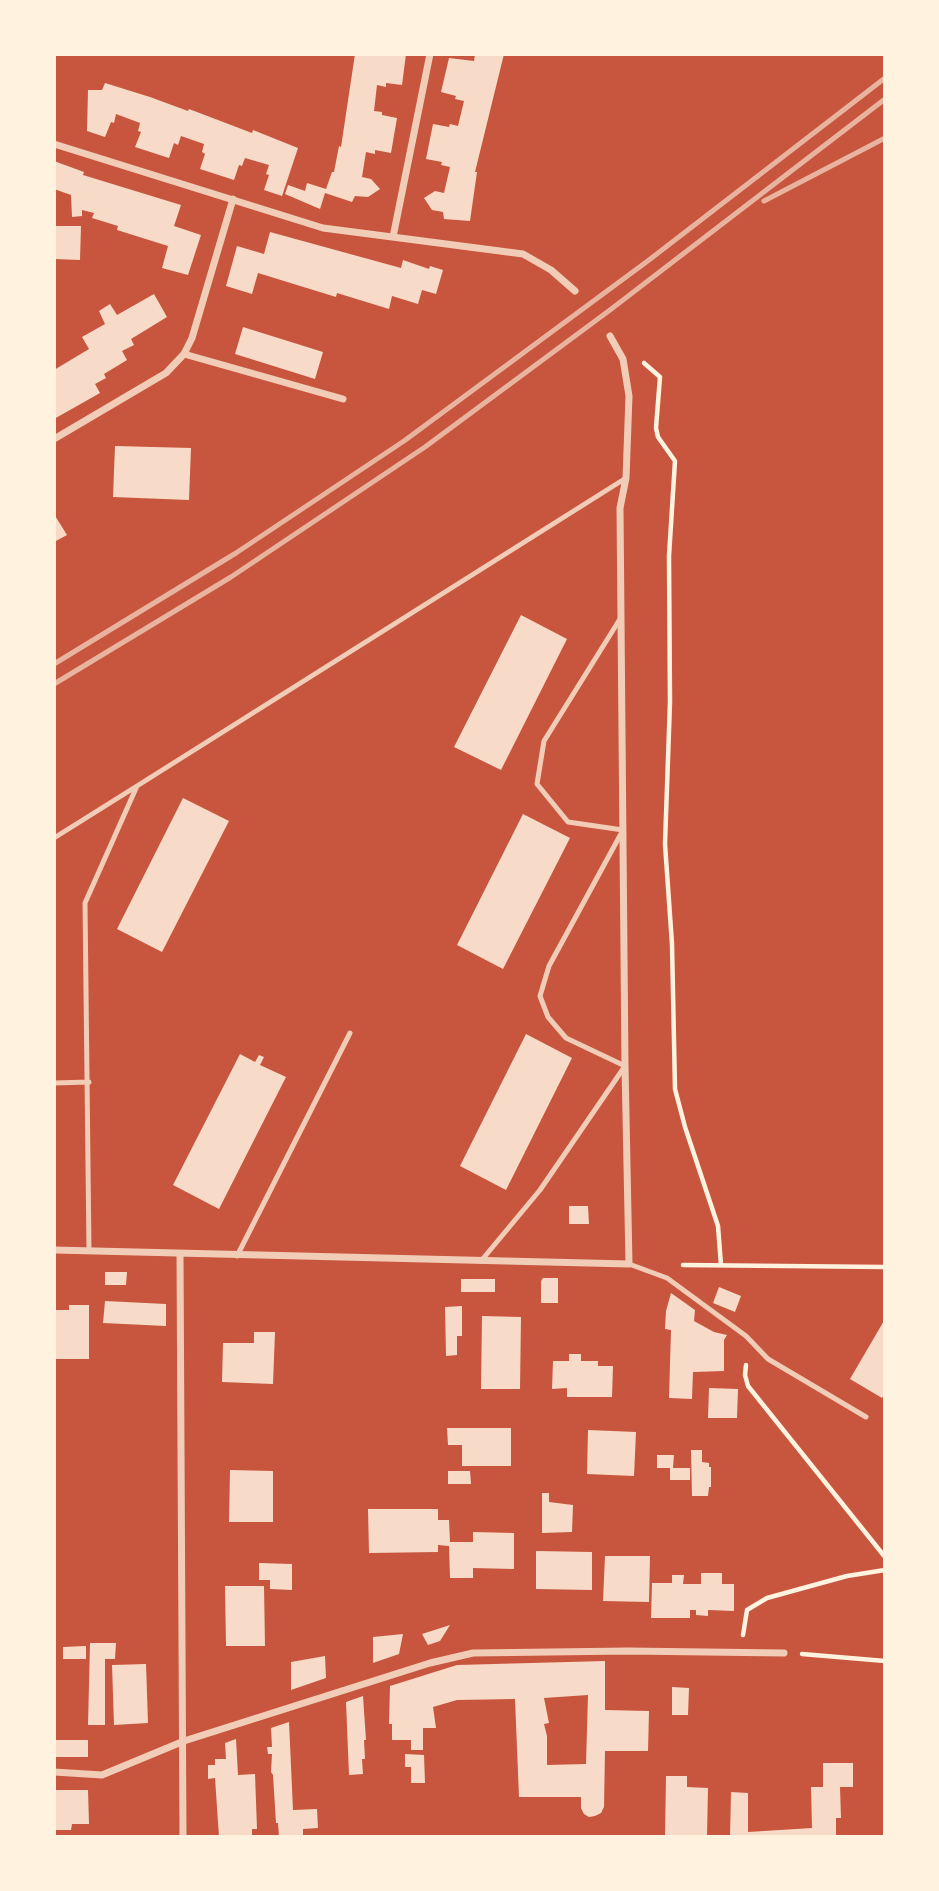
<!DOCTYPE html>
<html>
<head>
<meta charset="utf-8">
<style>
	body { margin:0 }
	#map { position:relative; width:939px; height:1891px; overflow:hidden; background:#c8553d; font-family:"Space Grotesk",sans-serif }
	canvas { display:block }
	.frame { position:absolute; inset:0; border:56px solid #fff3e0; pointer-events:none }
</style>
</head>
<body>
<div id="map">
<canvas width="939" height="1891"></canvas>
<div class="frame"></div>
</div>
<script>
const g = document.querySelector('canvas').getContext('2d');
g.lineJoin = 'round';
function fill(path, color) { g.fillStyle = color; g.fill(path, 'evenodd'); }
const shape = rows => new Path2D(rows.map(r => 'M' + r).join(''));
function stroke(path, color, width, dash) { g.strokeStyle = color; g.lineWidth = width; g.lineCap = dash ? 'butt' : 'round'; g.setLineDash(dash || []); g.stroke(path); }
fill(shape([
	[355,54,406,54,402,85,386,83,386,87,377,85,374,111,382,112,382,115,397,118,391,153,375,150,375,154,366,152,362,177,371,179,380,189,368,197,355,196,352,202,325,193,320,209,285,194,288,185,305,191,307,183,326,189,332,172,334,172,339,146,341,147],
	[475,54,504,54,475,172,477,172,470,221,444,219,443,212,432,210,424,198,435,191,444,193,450,167,441,165,442,162,426,159,433,124,449,127,450,124,458,126,464,101,455,99,456,96,441,92,449,58,474,61],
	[105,83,150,97,188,111,189,109,252,133,253,130,298,148,282,196,264,190,269,175,266,174,269,165,245,158,242,166,239,165,234,180,200,169,205,154,202,152,204,144,181,136,178,145,174,143,169,158,135,147,141,132,138,131,140,123,116,114,114,123,111,122,105,137,87,131,88,90,102,90],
	[54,161,84,172,83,175,181,205,174,226,201,235,188,275,162,268,168,246,117,230,118,226,92,218,94,213,82,210,82,216,72,217,71,195,54,189],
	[54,226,81,226,80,260,54,259],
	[270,232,401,268,403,260,429,269,430,266,443,270,436,294,422,290,418,304,392,296,389,309,337,293,336,297,258,273,252,294,226,286,237,246,264,254],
	[154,294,167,317,131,339,134,345,122,351,127,360,104,374,106,378,95,384,100,393,54,419,54,375,56,374,54,370,89,349,82,337,105,324,99,311,110,304,117,315],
	[243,327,323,352,315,379,235,354],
	[115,446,191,448,189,500,113,497],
	[54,514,67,535,54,542],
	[521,615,567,639,501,770,454,747],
	[183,798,229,821,162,952,117,929],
	[523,814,570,838,503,969,457,945],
	[526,1034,572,1058,506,1190,460,1166],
	[240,1054,255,1062,259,1055,264,1057,260,1065,286,1077,219,1209,173,1185],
	[569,1206,588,1206,589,1224,569,1224],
	[105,1272,127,1272,126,1285,105,1285],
	[543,1278,558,1278,558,1303,541,1303,541,1281],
	[461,1279,495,1279,495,1292,461,1292],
	[719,1287,741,1296,735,1312,713,1303],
	[671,1293,695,1310,694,1321,714,1332,727,1335,724,1340,724,1371,693,1372,692,1399,669,1398,671,1330,665,1329,666,1311],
	[105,1301,166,1304,166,1326,103,1323],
	[69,1305,89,1305,89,1359,54,1359,54,1310,69,1310],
	[462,1306,462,1336,457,1336,457,1355,446,1356,445,1307],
	[482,1316,521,1317,520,1389,481,1389],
	[885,1319,885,1393,882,1398,850,1379],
	[254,1332,275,1332,273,1384,222,1382,223,1343,254,1343],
	[569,1354,581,1354,581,1361,598,1361,598,1366,613,1366,612,1397,567,1397,567,1388,552,1389,553,1361,569,1361],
	[709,1388,738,1389,737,1418,708,1418],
	[447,1428,511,1428,511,1466,462,1466,462,1445,448,1445],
	[588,1430,636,1432,634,1476,587,1474],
	[691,1450,702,1450,702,1462,709,1463,709,1467,711,1467,711,1487,709,1487,708,1496,692,1496],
	[657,1455,674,1455,673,1468,690,1468,690,1480,670,1480,670,1468,657,1468],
	[230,1470,273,1471,273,1522,229,1522],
	[448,1471,470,1471,471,1484,448,1484],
	[542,1493,549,1493,549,1502,573,1505,572,1532,542,1533],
	[368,1509,438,1509,438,1520,449,1520,450,1542,473,1542,473,1532,514,1533,514,1569,473,1568,473,1578,450,1578,449,1546,438,1545,438,1552,369,1553],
	[536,1551,592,1552,592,1590,536,1589],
	[605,1556,650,1556,649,1602,603,1601],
	[259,1563,292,1564,292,1590,270,1589,270,1580,259,1580],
	[701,1573,722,1573,722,1584,734,1584,734,1611,708,1610,708,1616,696,1615,696,1610,690,1610,690,1618,651,1618,652,1583,672,1583,672,1575,684,1575,683,1584,701,1584],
	[225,1586,264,1586,265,1646,226,1646],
	[450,1625,440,1641,428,1645,422,1634],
	[403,1634,399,1654,373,1663,373,1637],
	[90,1643,116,1643,115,1659,105,1659,105,1725,88,1725],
	[86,1646,86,1659,63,1659,63,1647],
	[325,1656,326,1678,291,1690,291,1662],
	[605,1661,605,1710,649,1711,648,1751,605,1751,604,1807,601,1813,595,1816,589,1817,584,1814,581,1808,581,1797,519,1797,515,1699,457,1700,433,1707,436,1728,423,1728,423,1750,411,1750,411,1740,392,1740,392,1724,389,1724,390,1686,457,1665],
	[588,1695,586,1764,547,1765,547,1736,544,1724,549,1723,544,1698],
	[146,1664,148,1723,114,1725,112,1665],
	[672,1687,689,1688,688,1715,672,1715],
	[363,1696,366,1740,364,1740,365,1759,362,1759,363,1774,349,1775,346,1702],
	[289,1722,293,1810,317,1809,318,1828,303,1829,303,1837,279,1837,278,1823,276,1823,273,1775,271,1772,272,1754,268,1754,267,1747,272,1747,271,1728],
	[236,1739,238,1775,255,1774,257,1829,252,1829,252,1837,219,1837,215,1778,208,1779,208,1765,215,1765,215,1759,226,1759,225,1743],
	[54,1740,88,1740,88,1757,54,1757],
	[405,1754,424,1755,425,1783,411,1783,411,1767,405,1767],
	[823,1763,853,1763,853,1787,840,1787,841,1818,836,1818,836,1837,730,1837,731,1792,748,1793,748,1832,812,1828,811,1787,823,1787],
	[666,1776,687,1776,687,1787,708,1788,707,1837,665,1837],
	[54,1790,88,1790,89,1824,72,1824,71,1830,54,1830]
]), '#f7dbc8');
stroke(shape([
	[644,363,660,377,656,428,658,437,675,461,669,556,670,702,665,844,672,944,675,1089,685,1127,718,1226,721,1265],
	[683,1265,885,1267],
	[746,1365,745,1375,748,1386,885,1557],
	[743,1635,747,1610,767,1598,847,1576,885,1570],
	[802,1654,885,1661]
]), '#fff3e0', 4.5);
stroke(shape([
	[137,786,626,478],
	[54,838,137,786,85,903,89,1251],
	[54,1083,89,1082],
	[237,1256,350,1033],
	[481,1261,540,1190,625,1066,566,1038,548,1017,540,996,549,966,623,830,568,822,537,784,544,741,620,619],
	[629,1264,667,1278,746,1336,768,1359,866,1417]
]), '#f1ccb7', 5);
stroke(shape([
	[54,144,323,228,523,254,551,270,575,291],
	[393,237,430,54],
	[184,354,343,399],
	[54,439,166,373,184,354,192,338,233,199],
	[54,1250,629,1264,625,1066,620,508,626,478,629,396,623,359,610,336],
	[180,1254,183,1837],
	[54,1772,102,1775,184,1741,430,1663,473,1653,628,1651,784,1653]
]), '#f1ccb7', 7);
stroke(shape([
	[764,201,885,138],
	[54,664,236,553,404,441,649,260,885,78],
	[54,684,231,577,425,447,610,310,885,99]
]), '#e9b49f', 5);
</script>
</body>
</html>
